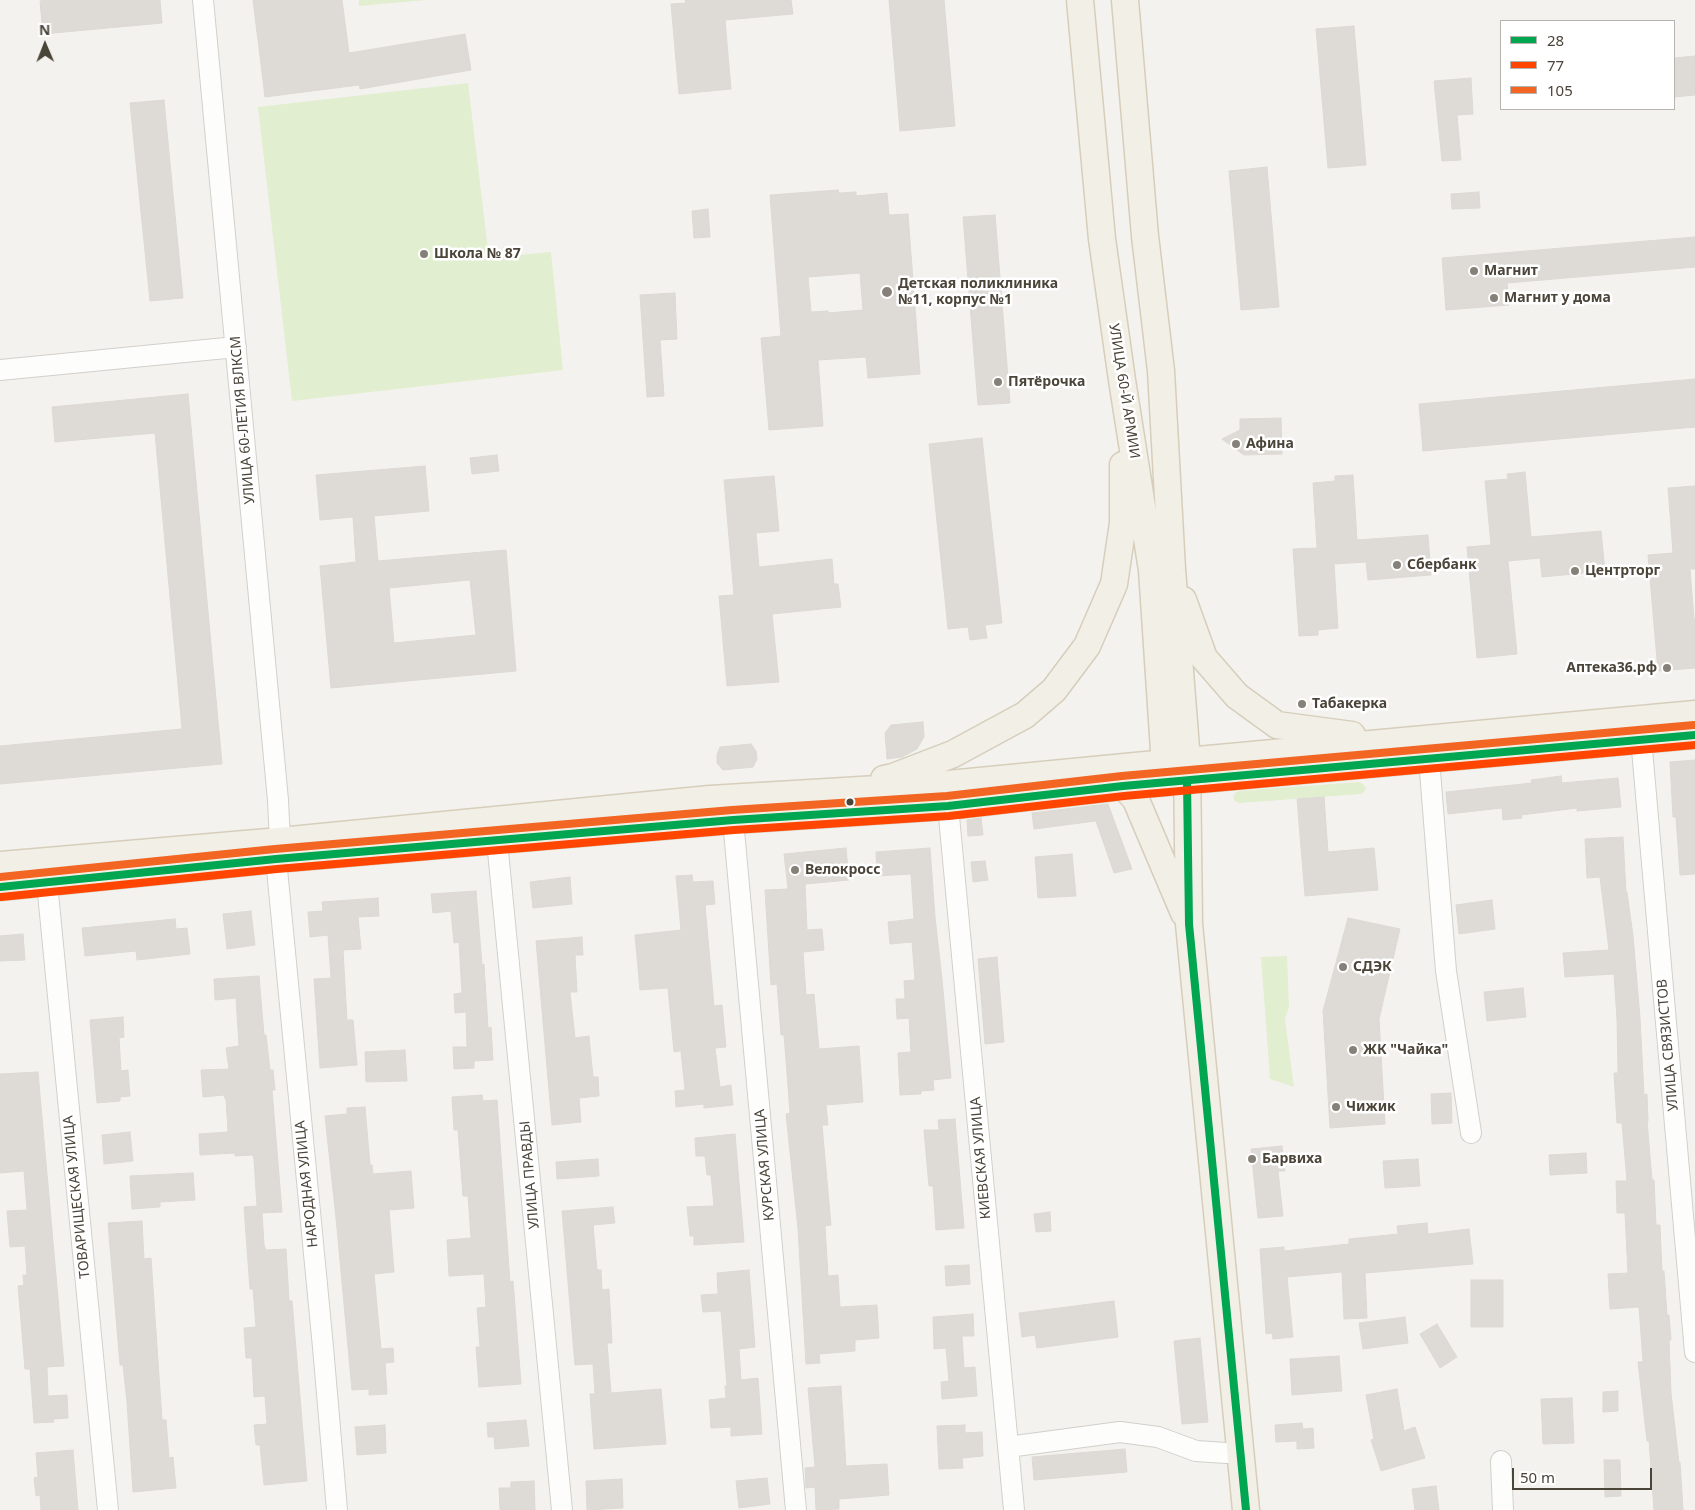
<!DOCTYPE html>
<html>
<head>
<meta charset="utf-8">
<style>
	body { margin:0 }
	#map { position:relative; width:1695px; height:1510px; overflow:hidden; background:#f4f2ee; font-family:"Noto Sans",sans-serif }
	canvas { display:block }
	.legend { position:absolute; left:1500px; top:20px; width:175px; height:90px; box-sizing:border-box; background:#fff; border:1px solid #b7b4b0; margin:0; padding:6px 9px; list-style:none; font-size:15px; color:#4b4439 }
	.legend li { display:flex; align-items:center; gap:10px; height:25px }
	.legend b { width:25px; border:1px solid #b7b4b0 }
	.north { position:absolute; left:20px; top:20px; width:50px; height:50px; -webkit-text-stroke:4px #fff; paint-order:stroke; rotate:359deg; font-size:14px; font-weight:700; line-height:20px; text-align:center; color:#4b4439 }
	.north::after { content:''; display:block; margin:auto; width:18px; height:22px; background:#4b4439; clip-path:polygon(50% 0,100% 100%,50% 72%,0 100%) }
	.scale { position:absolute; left:1512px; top:1468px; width:140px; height:22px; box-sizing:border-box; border:2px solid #4b4439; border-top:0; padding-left:6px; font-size:15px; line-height:18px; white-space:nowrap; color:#4b4439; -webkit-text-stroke:4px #fff; paint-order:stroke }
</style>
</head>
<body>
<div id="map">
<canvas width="1695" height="1510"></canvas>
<ul class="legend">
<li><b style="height:6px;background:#00a651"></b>28</li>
<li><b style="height:6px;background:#ff4500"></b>77</li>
<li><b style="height:6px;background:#f26522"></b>105</li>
</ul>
<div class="north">N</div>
<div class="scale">50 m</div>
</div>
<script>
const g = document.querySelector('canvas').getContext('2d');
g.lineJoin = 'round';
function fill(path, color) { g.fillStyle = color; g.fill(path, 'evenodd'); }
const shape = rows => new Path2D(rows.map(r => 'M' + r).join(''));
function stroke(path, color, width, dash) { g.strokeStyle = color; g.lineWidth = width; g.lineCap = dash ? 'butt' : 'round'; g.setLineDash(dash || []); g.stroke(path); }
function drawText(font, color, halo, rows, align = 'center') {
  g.font = font + ' "Noto Sans",sans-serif'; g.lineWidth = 5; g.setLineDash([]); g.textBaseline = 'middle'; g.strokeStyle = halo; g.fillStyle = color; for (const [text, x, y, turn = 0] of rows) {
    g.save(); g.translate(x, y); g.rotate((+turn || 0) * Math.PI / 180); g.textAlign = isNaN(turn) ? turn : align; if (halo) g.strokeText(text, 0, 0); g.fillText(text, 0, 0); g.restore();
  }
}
fill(shape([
	[359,0,426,0,359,6],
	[468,83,489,258,551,252,563,370,292,401,258,107],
	[1359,782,1363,784,1366,788,1364,792,1360,794,1240,803,1236,802,1233,798,1235,793,1239,791],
	[1287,956,1289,1007,1285,1019,1294,1087,1270,1079,1261,957]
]), '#e1eecf');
const building = shape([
	[48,0,160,0,162,23,43,34,40,1,48,0],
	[253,0,342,0,349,53,465,34,471,70,360,89,359,85,265,97,253,0],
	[685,0,791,0,793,14,725,20,731,89,679,94,671,4,686,3,685,0],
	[889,0,944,0,955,126,900,131,889,0],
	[1354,26,1366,165,1328,168,1316,29,1354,26],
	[1695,56,1695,95,1674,97,1674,58,1695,56],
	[1471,78,1473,114,1457,115,1461,160,1442,161,1434,81,1471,78],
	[164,100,183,298,150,301,130,103,164,100],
	[1267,167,1279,307,1241,310,1229,171,1267,167],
	[838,190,839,193,856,192,856,196,887,193,889,215,908,214,920,374,868,378,866,357,818,360,823,426,769,430,761,338,781,336,770,195,838,190],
	[860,273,863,310,828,313,828,311,811,312,808,277,860,273],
	[1479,192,1480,208,1452,209,1451,194,1479,192],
	[708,209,710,237,694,238,692,211,708,209],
	[995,215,1010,403,978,405,963,217,995,215],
	[1695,237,1695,267,1507,283,1509,305,1446,310,1442,258,1695,237],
	[675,293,677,339,660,340,664,396,647,397,640,295,675,293],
	[1695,379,1695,427,1423,451,1419,404,1695,379],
	[188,394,222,764,0,784,0,746,182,729,155,433,55,442,52,407,188,394],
	[1281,418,1282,454,1244,455,1222,439,1240,430,1240,419,1281,418],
	[982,438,1002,623,985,625,987,638,970,640,968,627,948,629,929,444,982,438],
	[497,455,499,471,472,474,470,458,497,455],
	[425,466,429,511,374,516,378,561,506,550,516,671,331,688,320,566,356,562,353,517,320,520,316,475,425,466],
	[470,580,476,635,394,643,389,588,470,580],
	[1525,472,1531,537,1601,531,1605,571,1542,577,1540,558,1508,561,1517,654,1477,658,1467,547,1491,545,1485,481,1508,479,1507,474,1525,472],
	[1353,475,1357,540,1428,535,1431,575,1368,580,1366,562,1334,564,1338,628,1318,630,1318,635,1299,636,1293,549,1317,548,1313,483,1335,481,1335,476,1353,475],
	[774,476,779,531,756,533,759,567,832,559,834,584,838,584,841,607,772,614,779,682,727,686,719,596,734,595,724,480,774,476],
	[1695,486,1695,569,1690,569,1694,619,1695,619,1695,668,1658,671,1648,555,1673,553,1668,488,1695,486],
	[923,722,924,737,917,749,902,757,887,759,885,733,891,725,923,722],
	[751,744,756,751,757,759,753,767,723,770,717,763,717,755,720,747,751,744],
	[1695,760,1695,874,1680,875,1676,817,1673,817,1670,762,1695,760],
	[1561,776,1562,783,1618,778,1621,807,1577,811,1577,808,1521,815,1522,818,1503,820,1502,808,1448,814,1446,792,1532,783,1531,780,1561,776],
	[1324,797,1328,852,1374,848,1378,890,1305,896,1297,799,1324,797],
	[1108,804,1132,869,1114,873,1096,821,1034,829,1032,813,1108,804],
	[981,818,983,835,968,836,967,820,981,818],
	[1623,837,1626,892,1627,892,1633,936,1640,1018,1644,1095,1647,1094,1648,1121,1647,1121,1652,1180,1654,1180,1656,1225,1660,1225,1662,1271,1664,1271,1667,1315,1669,1315,1671,1340,1669,1340,1671,1393,1679,1463,1680,1462,1683,1510,1654,1510,1649,1441,1647,1441,1638,1362,1643,1362,1639,1307,1610,1309,1608,1274,1628,1273,1625,1213,1617,1213,1616,1181,1627,1181,1622,1123,1617,1123,1614,1073,1618,1073,1617,1019,1614,974,1565,977,1563,953,1609,950,1600,877,1587,878,1585,839,1623,837],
	[846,848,849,880,805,884,807,930,822,929,824,950,803,952,806,995,814,994,819,1049,859,1046,863,1102,826,1105,828,1125,822,1125,831,1225,825,1226,828,1276,838,1275,840,1307,877,1305,879,1338,855,1340,855,1351,819,1354,820,1363,806,1364,798,1229,786,1114,790,1113,784,1035,781,1035,777,984,771,985,765,890,788,889,784,854,846,848],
	[930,848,935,917,942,979,951,1078,933,1080,934,1090,921,1091,921,1094,900,1095,898,1053,911,1052,909,1018,897,1019,896,999,905,999,904,981,915,980,912,942,890,944,888,922,914,919,911,874,877,876,876,852,930,848],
	[1072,854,1076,896,1038,898,1035,857,1072,854],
	[985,861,988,880,973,882,971,862,985,861],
	[692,875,693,882,713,881,715,904,705,905,714,1006,722,1005,726,1047,715,1048,720,1087,731,1085,733,1105,704,1108,704,1104,676,1107,675,1091,685,1090,681,1051,674,1052,668,988,640,990,635,935,681,930,676,876,692,875],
	[570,877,572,904,533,908,530,882,570,877],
	[476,891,482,965,484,964,488,1028,491,1027,493,1060,474,1061,474,1068,454,1069,453,1047,467,1047,466,1012,455,1013,454,994,462,993,459,942,454,943,451,911,433,913,431,894,476,891],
	[378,898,379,916,358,917,361,949,343,950,347,1020,353,1020,357,1065,320,1068,314,979,331,978,328,935,310,937,308,912,323,911,322,902,378,898],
	[1492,900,1495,929,1459,934,1456,905,1492,900],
	[251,911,255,945,227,949,223,914,251,911],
	[1348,918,1400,929,1379,1019,1385,1124,1330,1128,1323,1011,1348,918],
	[175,919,176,929,187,928,190,954,137,960,136,951,85,956,82,928,175,919],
	[23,934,25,960,0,961,0,936,23,934],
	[582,937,583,955,575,955,577,992,570,992,575,1038,589,1036,593,1077,598,1077,599,1096,579,1098,581,1122,552,1125,536,941,582,937],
	[997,957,1004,1042,985,1044,978,959,997,957],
	[259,976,264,1035,266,1035,270,1070,273,1070,275,1090,272,1090,282,1212,262,1213,264,1245,266,1250,286,1249,289,1301,292,1301,307,1481,264,1485,260,1445,256,1445,254,1425,267,1424,265,1396,254,1397,252,1358,246,1358,244,1328,256,1327,253,1289,250,1289,244,1207,257,1206,254,1159,253,1155,235,1156,235,1153,200,1155,199,1134,228,1132,226,1099,225,1099,224,1095,203,1097,201,1070,229,1069,226,1048,239,1046,236,998,215,1000,214,979,259,976],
	[1523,988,1526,1017,1487,1021,1484,992,1523,988],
	[123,1017,124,1037,119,1038,121,1071,128,1070,130,1096,120,1097,120,1101,97,1103,90,1020,123,1017],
	[405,1050,407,1081,366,1082,365,1052,405,1050],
	[38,1072,64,1366,47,1367,48,1396,67,1395,68,1418,53,1419,54,1422,34,1423,30,1369,25,1369,18,1286,24,1285,23,1275,27,1275,25,1246,10,1247,7,1211,27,1210,24,1171,0,1173,0,1074,38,1072],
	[1451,1093,1452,1123,1432,1124,1431,1094,1451,1093],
	[482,1095,483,1101,497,1100,510,1282,513,1281,521,1384,479,1387,476,1347,480,1347,477,1308,486,1307,484,1274,449,1276,447,1240,471,1238,468,1196,463,1196,458,1130,454,1130,452,1097,482,1095],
	[365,1107,370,1165,372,1165,373,1174,411,1171,414,1208,389,1210,394,1272,374,1274,381,1349,393,1348,394,1362,385,1363,387,1394,369,1395,369,1389,352,1390,336,1218,325,1116,347,1114,347,1108,365,1107],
	[955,1119,964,1228,936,1230,933,1186,929,1186,924,1130,939,1130,938,1120,955,1119],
	[130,1132,133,1161,104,1164,102,1135,130,1132],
	[735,1134,744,1242,694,1245,694,1236,690,1236,687,1207,714,1206,711,1175,707,1175,705,1156,696,1156,695,1138,735,1134],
	[1282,1146,1285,1171,1278,1171,1283,1216,1258,1218,1251,1149,1282,1146],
	[1586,1153,1587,1173,1550,1175,1549,1155,1586,1153],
	[598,1159,599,1176,557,1179,556,1162,598,1159],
	[1418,1159,1420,1186,1385,1188,1383,1161,1418,1159],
	[193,1173,195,1200,160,1202,160,1207,132,1209,130,1176,193,1173],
	[613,1207,615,1223,593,1225,597,1270,601,1270,602,1290,609,1289,612,1343,607,1343,611,1393,661,1389,666,1444,594,1449,590,1394,595,1394,593,1364,575,1365,562,1211,613,1207],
	[1050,1212,1051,1231,1036,1232,1034,1214,1050,1212],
	[142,1221,144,1259,151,1258,162,1420,166,1420,169,1458,173,1457,176,1488,133,1492,127,1402,123,1365,120,1365,108,1223,142,1221],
	[1427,1223,1428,1234,1469,1229,1473,1264,1365,1273,1367,1318,1344,1319,1342,1272,1287,1277,1293,1337,1273,1339,1272,1333,1266,1334,1260,1249,1284,1247,1284,1251,1349,1244,1349,1239,1398,1234,1397,1226,1427,1223],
	[969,1265,970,1284,946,1286,945,1266,969,1265],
	[749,1270,755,1347,739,1349,741,1380,758,1378,762,1434,731,1436,731,1427,711,1428,709,1400,726,1398,725,1386,727,1386,721,1311,703,1312,701,1295,718,1294,717,1273,749,1270],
	[1471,1280,1503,1280,1503,1327,1471,1327,1471,1280],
	[1114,1301,1118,1337,1037,1348,1035,1335,1022,1337,1019,1313,1114,1301],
	[973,1314,974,1336,962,1336,964,1368,975,1367,977,1396,942,1399,941,1382,949,1381,946,1348,934,1349,933,1317,973,1314],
	[1405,1317,1408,1343,1363,1349,1359,1323,1405,1317],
	[1437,1324,1457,1357,1440,1368,1420,1334,1437,1324],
	[1200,1338,1208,1422,1182,1424,1174,1341,1200,1338],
	[1339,1356,1342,1391,1292,1395,1290,1359,1339,1356],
	[841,1386,846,1466,887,1464,889,1495,839,1499,839,1509,816,1510,815,1487,806,1488,805,1468,815,1467,808,1388,841,1386],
	[1397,1389,1404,1431,1415,1427,1425,1458,1381,1471,1371,1440,1374,1439,1366,1395,1397,1389],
	[1618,1391,1618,1411,1603,1412,1603,1392,1618,1391],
	[1572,1398,1574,1443,1543,1444,1541,1399,1572,1398],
	[526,1420,529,1446,495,1449,494,1437,488,1437,487,1423,526,1420],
	[1302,1423,1303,1429,1313,1428,1314,1448,1297,1449,1297,1441,1276,1442,1275,1425,1302,1423],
	[385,1425,386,1453,357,1455,355,1427,385,1425],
	[965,1425,965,1433,982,1432,983,1456,962,1458,963,1468,939,1469,937,1426,965,1425],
	[1125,1449,1127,1472,1034,1480,1032,1457,1125,1449],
	[73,1450,78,1510,41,1510,40,1495,36,1496,34,1478,38,1477,36,1453,73,1450],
	[1604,1460,1620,1460,1621,1496,1605,1497,1604,1460],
	[767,1478,770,1504,739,1508,736,1481,767,1478],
	[622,1479,623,1508,587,1510,586,1481,622,1479],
	[534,1481,535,1510,500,1510,499,1488,511,1488,511,1482,534,1481],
	[1436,1486,1439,1510,1415,1510,1412,1489,1436,1486]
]);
fill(building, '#dedbd6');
stroke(building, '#dcd9d4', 1);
const minor = shape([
	[203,0,278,800,280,841],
	[0,370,236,347],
	[1641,738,1695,1352],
	[1429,759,1446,971,1471,1133],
	[948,806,1014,1510],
	[733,820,796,1510],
	[497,841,562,1510],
	[276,859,323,1347,337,1510],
	[47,883,108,1510],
	[1008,1447,1120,1432,1158,1437,1196,1451,1226,1453,1240,1452],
	[1501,1461,1503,1510]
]);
const major = shape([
	[1080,0,1102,239,1122,380,1152,570,1166,781],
	[1125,0,1145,236,1161,371,1172,569,1187,761,1189,924,1246,1510],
	[1183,600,1204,658,1237,696,1277,725,1352,735],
	[1114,774,1136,800,1184,913],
	[884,779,893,777,953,754,1025,715,1054,690,1087,646,1114,584,1123,523,1123,465],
	[0,865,280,841,710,799,928,786,1187,761,1695,714],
	[0,887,276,859,733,820,948,806,1123,786,1695,735]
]);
stroke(minor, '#d2d0cb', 22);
stroke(major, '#d6cebb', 29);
stroke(minor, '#fdfdfc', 20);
stroke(major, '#f2efe6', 26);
stroke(shape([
	[1187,781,1189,924,1246,1510],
	[0,887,276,859,733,820,948,806,1123,786,1695,735]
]), '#00a651', 8);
stroke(shape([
	[1,897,277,869,734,830,949,816,1124,796,1695,745]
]), '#ff4500', 8);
stroke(shape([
	[0,877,275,849,732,810,947,796,1122,776,1694,725]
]), '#f26522', 8);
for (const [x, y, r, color] of [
	[424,254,5,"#868178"],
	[1474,271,5,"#868178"],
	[887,292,6,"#868178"],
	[1494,298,5,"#868178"],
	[998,382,5,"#868178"],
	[1236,444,5,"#868178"],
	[1397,565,5,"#868178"],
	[1575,571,5,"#868178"],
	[1667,668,5,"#868178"],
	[1302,704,5,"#868178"],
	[850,802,4.5,"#4b4439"],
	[795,870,5,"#868178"],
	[1343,967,5,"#868178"],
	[1353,1050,5,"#868178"],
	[1336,1107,5,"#868178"],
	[1252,1159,5,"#868178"]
]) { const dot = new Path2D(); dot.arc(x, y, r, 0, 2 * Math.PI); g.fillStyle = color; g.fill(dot); stroke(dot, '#fff', 2); }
drawText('bold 14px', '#4b4439', '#fff', [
	["Школа № 87",434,254],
	["Магнит",1484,271],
	["Детская поликлиника",898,284],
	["№11, корпус №1",898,300],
	["Магнит у дома",1504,298],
	["Пятёрочка",1008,382],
	["Афина",1246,444],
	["Сбербанк",1407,565],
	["Центрторг",1585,571],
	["Аптека36.рф",1657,668,"right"],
	["Табакерка",1312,704],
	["Велокросс",805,870],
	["СДЭК",1353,967],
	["ЖК \"Чайка\"",1363,1050],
	["Чижик",1346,1107],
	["Барвиха",1262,1159]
], 'left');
drawText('14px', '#4b4439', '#fff', [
	["УЛИЦА 60-Й АРМИИ",1124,391,81],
	["УЛИЦА 60-ЛЕТИЯ ВЛКСМ",243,420,-95],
	["УЛИЦА СВЯЗИСТОВ",1668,1045,-95],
	["КИЕВСКАЯ УЛИЦА",981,1158,-95],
	["КУРСКАЯ УЛИЦА",765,1165,-95],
	["УЛИЦА ПРАВДЫ",530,1175,-95],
	["НАРОДНАЯ УЛИЦА",307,1184,-96],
	["ТОВАРИЩЕСКАЯ УЛИЦА",77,1197,-96]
]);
</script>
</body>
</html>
